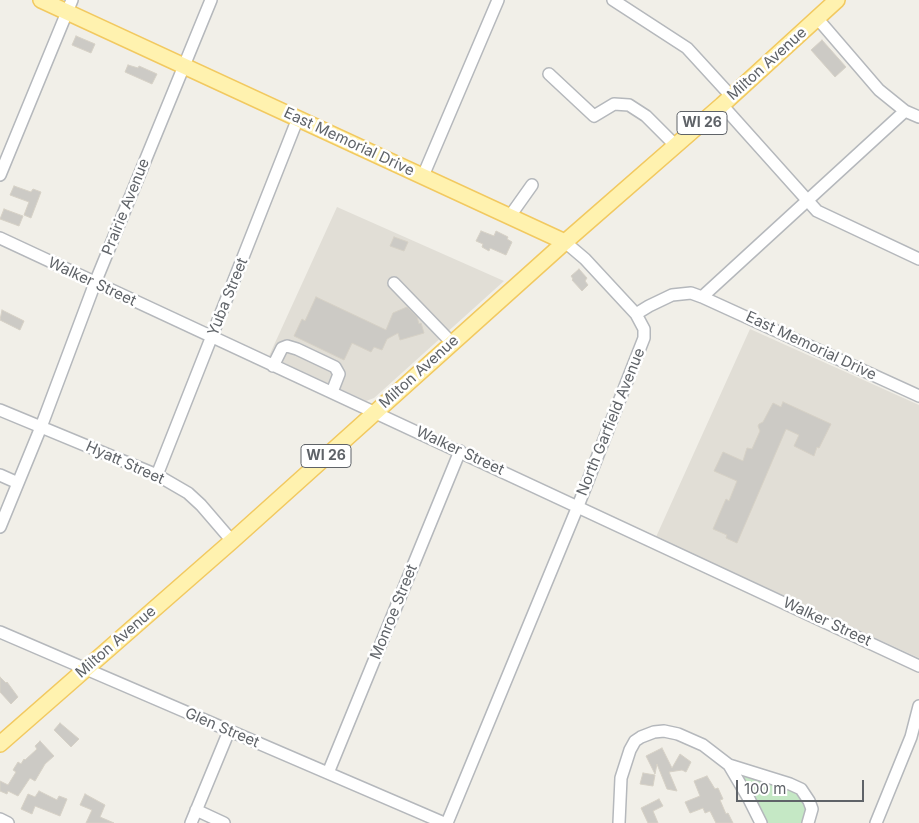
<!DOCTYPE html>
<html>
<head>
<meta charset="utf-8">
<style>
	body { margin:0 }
	#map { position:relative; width:919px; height:823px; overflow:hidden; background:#f1efe8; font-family:Inter,sans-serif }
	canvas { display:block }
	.scale { position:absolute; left:736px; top:780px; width:128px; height:22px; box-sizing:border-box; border:2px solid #5f6368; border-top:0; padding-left:6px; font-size:15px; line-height:18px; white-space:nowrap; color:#5f6368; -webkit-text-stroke:4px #fff; paint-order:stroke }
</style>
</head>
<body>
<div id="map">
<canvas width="919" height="823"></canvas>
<div class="scale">100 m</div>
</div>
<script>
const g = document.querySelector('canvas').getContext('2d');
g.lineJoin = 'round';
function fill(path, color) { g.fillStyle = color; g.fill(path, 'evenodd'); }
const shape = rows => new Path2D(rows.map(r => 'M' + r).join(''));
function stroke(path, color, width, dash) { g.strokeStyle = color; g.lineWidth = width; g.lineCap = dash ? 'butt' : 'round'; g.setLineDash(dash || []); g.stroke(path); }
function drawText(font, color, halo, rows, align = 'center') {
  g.font = font + ' Inter,sans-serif'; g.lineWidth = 5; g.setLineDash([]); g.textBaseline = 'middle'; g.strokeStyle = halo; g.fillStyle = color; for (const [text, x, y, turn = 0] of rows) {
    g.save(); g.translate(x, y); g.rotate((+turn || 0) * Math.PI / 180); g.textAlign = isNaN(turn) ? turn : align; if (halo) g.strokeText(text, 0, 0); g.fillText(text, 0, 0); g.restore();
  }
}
fill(shape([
	[337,207,504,281,374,398,366,401,269,356],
	[750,329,919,405,919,658,656,537]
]), '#e1ded6');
fill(shape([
	[729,765,805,794,808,823,761,823]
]), '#c5e8c5');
const building = shape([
	[76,36,95,44,91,53,72,45,76,36],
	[822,40,846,67,835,77,811,50,822,40],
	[128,65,138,68,139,66,157,74,152,84,125,72,128,65],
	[14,186,31,192,33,189,41,192,31,218,24,215,29,202,10,195,14,186],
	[4,209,23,216,19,226,0,219,4,209],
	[481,231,494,236,496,231,508,237,507,239,512,242,506,255,490,248,489,251,482,247,483,244,476,241,481,231],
	[394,237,408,242,404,251,390,246,394,237],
	[579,269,587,278,585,281,588,285,582,291,572,280,573,279,571,276,579,269],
	[316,297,386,330,393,313,407,307,417,317,419,324,421,323,424,333,400,340,398,333,387,339,382,350,374,347,371,352,352,343,344,360,294,336,302,319,305,321,316,297],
	[2,310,24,321,20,330,0,320,2,310],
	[783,402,831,424,819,448,817,447,814,456,794,446,799,435,786,429,737,543,726,538,727,535,713,529,726,499,729,501,737,481,714,471,723,452,743,461,747,448,752,449,760,431,758,426,759,424,763,422,773,403,781,407,783,402],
	[0,677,6,683,7,682,18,697,11,704,0,692,0,677],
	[60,723,79,739,71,747,54,730,60,723],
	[40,741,54,756,45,764,35,781,30,778,18,796,8,791,7,794,0,791,0,781,8,785,16,772,13,770,18,762,21,764,24,759,25,760,37,749,35,746,40,741],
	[662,748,672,768,680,754,691,762,686,772,682,770,669,772,677,791,667,789,657,764,655,774,646,756,662,748],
	[643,773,655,775,653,786,640,784,643,773],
	[707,776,715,789,718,788,723,799,720,800,726,814,728,813,733,823,716,823,710,811,705,813,703,808,690,813,685,802,700,796,694,781,707,776],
	[39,791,57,800,59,796,67,799,60,816,35,806,32,814,21,809,28,794,35,797,39,791],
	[85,794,105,805,100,817,114,823,86,823,92,810,80,805,85,794],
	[659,799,663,806,653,811,658,823,648,823,641,808,659,799]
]);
fill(building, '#cccac5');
stroke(building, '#d6d1c6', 1);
const minor = shape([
	[613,0,687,48,731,96],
	[817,18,879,90,905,111,919,117],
	[549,74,594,116,614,104,629,105,646,116,676,146],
	[722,105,817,211,919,259],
	[0,175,72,0],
	[423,176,498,0],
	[510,216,532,185],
	[0,238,919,666],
	[394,283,452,343],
	[702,297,919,396],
	[636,314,649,306,672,295,691,293,702,297,905,111],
	[273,366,282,348,287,346,297,349,335,367,339,374,332,392],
	[0,410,157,475,188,493,201,505,232,541],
	[0,475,18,483],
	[157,475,298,118],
	[0,527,41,427,95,283,211,0],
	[0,632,444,823],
	[729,765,790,784,801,789,809,801,812,809,808,823],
	[328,773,460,451],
	[196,810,224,823],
	[0,819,8,823],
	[191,823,229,731],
	[447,823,578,506,644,338,644,329,636,314,585,259,565,242],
	[619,823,621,778,630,750,635,741,641,737,654,732,664,731,678,734,703,745,729,765,749,799,761,823],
	[876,823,911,737,919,706]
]);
const major = shape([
	[41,0,565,242],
	[0,744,232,541,565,242,722,105,837,0]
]);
stroke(minor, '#b5b8bc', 14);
stroke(major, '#f2c960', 18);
stroke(minor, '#fff', 11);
stroke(major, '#fff2af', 15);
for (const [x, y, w] of [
	[702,123,50],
	[326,456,50]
]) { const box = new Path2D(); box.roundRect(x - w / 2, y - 11.5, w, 23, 4); g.fillStyle = '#fff'; g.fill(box); stroke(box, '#5f6368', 1); }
drawText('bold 14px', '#5f6368', null, [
	["WI 26",702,123],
	["WI 26",326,456]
]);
drawText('15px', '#5f6368', '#fff', [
	["Milton Avenue",767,64,-42],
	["East Memorial Drive",349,142,25],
	["Prairie Avenue",126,207,-68],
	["Walker Street",92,282,25],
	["Yuba Street",228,297,-68],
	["East Memorial Drive",811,346,25],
	["Milton Avenue",419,372,-42],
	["North Garfield Avenue",611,422,-68],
	["Walker Street",460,451,25],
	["Hyatt Street",125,463,24],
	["Monroe Street",394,612,-68],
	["Walker Street",827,622,25],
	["Milton Avenue",116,642,-41],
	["Glen Street",222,728,23]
]);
</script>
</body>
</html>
